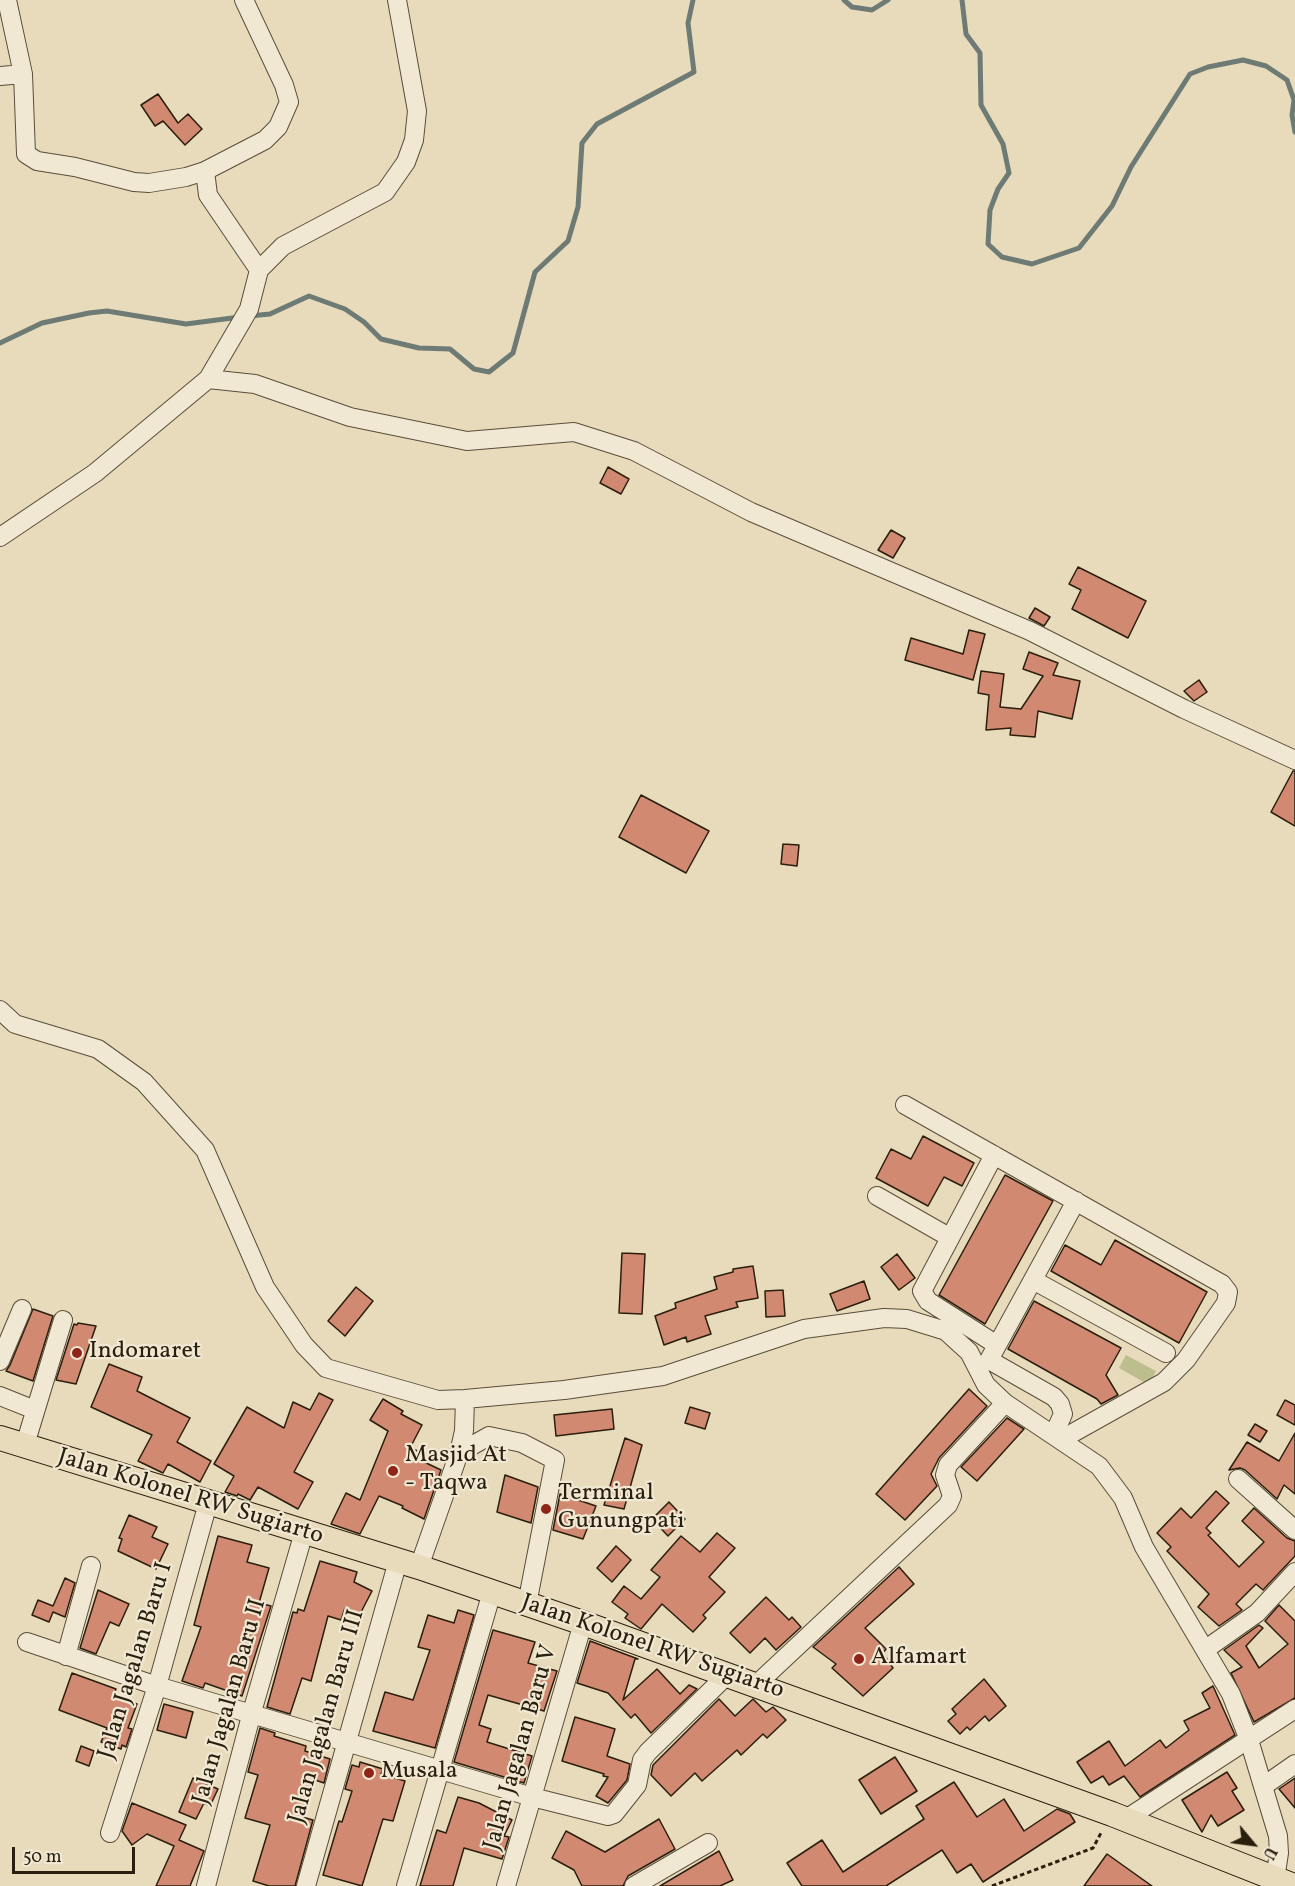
<!DOCTYPE html>
<html>
<head>
<meta charset="utf-8">
<style>
	body { margin:0 }
	#map { position:relative; width:1295px; height:1886px; overflow:hidden; background:#e8dbbc; font-family:Vollkorn,serif }
	canvas { display:block }
	.north { position:absolute; left:1223px; top:1814px; width:60px; height:60px; -webkit-text-stroke:4px #f0e8d3; paint-order:stroke; rotate:119deg; font-size:16px; font-weight:700; line-height:24px; text-align:center; color:#2a1e0d }
	.north::after { content:''; display:block; margin:auto; width:21px; height:27px; background:#2a1e0d; clip-path:polygon(50% 0,100% 100%,50% 72%,0 100%) }
	.scale { position:absolute; left:12px; top:1847px; width:123px; height:27px; box-sizing:border-box; border:3px solid #2a1e0d; border-top:0; padding-left:8px; font-size:18px; line-height:21px; white-space:nowrap; color:#2a1e0d; -webkit-text-stroke:4px #f0e8d3; paint-order:stroke }
</style>
</head>
<body>
<div id="map">
<canvas width="1295" height="1886"></canvas>
<div class="north">U</div>
<div class="scale">50 m</div>
</div>
<script>
const g = document.querySelector('canvas').getContext('2d');
g.lineJoin = 'round';
function fill(path, color) { g.fillStyle = color; g.fill(path, 'evenodd'); }
const shape = rows => new Path2D(rows.map(r => 'M' + r).join(''));
function stroke(path, color, width, dash) { g.strokeStyle = color; g.lineWidth = width; g.lineCap = dash ? 'butt' : 'round'; g.setLineDash(dash || []); g.stroke(path); }
function drawText(font, color, halo, rows, align = 'center') {
  g.font = font + ' Vollkorn,serif'; g.lineWidth = 4.5; g.setLineDash([]); g.textBaseline = 'middle'; g.strokeStyle = halo; g.fillStyle = color; for (const [text, x, y, turn = 0] of rows) {
    g.save(); g.translate(x, y); g.rotate((+turn || 0) * Math.PI / 180); g.textAlign = isNaN(turn) ? turn : align; if (halo) g.strokeText(text, 0, 0); g.fillText(text, 0, 0); g.restore();
  }
}
fill(shape([
	[1126,1355,1156,1371,1149,1385,1119,1368]
]), '#bcbe8d');
stroke(shape([
	[844,0,852,7,872,10,888,0],
	[962,0,966,34,980,53,981,105,1003,144,1009,173,998,189,990,210,988,244,1002,257,1032,264,1079,248,1112,206,1131,167,1190,74,1208,67,1243,60,1266,66,1287,80,1294,100,1292,115,1295,132],
	[249,316,270,314,309,296,345,309,364,322,381,339,419,348,450,349,474,369,489,372,513,353,535,272,568,241,578,207,582,143,597,124,694,72,688,23,693,0],
	[0,343,42,323,89,313,107,311,186,324,240,317]
]), '#6e7b75', 5);
const building = shape([
	[158,94,178,123,188,114,202,129,185,145,163,121,155,126,141,105,158,94],
	[608,467,629,479,621,494,600,483,608,467],
	[891,530,905,538,893,558,878,550,891,530],
	[1078,567,1146,601,1128,638,1072,609,1081,590,1069,584,1078,567],
	[1035,608,1050,617,1044,626,1029,618,1035,608],
	[969,630,985,634,973,680,905,660,911,638,963,654,969,630],
	[1029,652,1058,663,1053,675,1080,681,1072,719,1038,711,1035,737,1010,735,1011,728,986,730,989,695,978,693,981,671,1004,674,1000,707,1021,709,1043,676,1023,669,1029,652],
	[1199,680,1207,692,1194,701,1184,691,1199,680],
	[1293,771,1295,771,1295,826,1271,812,1293,771],
	[641,795,709,831,686,873,619,837,641,795],
	[783,844,799,845,797,866,781,864,783,844],
	[923,1136,974,1163,962,1186,944,1177,928,1206,876,1178,891,1149,911,1159,923,1136],
	[1005,1175,1053,1201,985,1324,939,1295,1005,1175],
	[1115,1240,1207,1292,1179,1343,1051,1271,1065,1245,1101,1265,1115,1240],
	[622,1253,645,1254,642,1314,619,1313,622,1253],
	[897,1254,915,1278,899,1290,881,1267,897,1254],
	[753,1266,758,1298,736,1302,738,1307,705,1316,711,1334,687,1342,686,1337,664,1345,655,1316,676,1308,675,1303,717,1289,714,1277,733,1272,733,1269,753,1266],
	[864,1281,870,1299,837,1311,830,1294,864,1281],
	[356,1287,373,1301,345,1336,328,1321,356,1287],
	[783,1290,785,1316,766,1317,765,1291,783,1290],
	[1034,1301,1121,1348,1106,1375,1118,1395,1101,1404,1097,1399,1008,1349,1034,1301],
	[33,1309,53,1316,33,1381,6,1371,10,1365,33,1309],
	[78,1323,96,1326,76,1384,56,1380,74,1324,77,1325,78,1323],
	[109,1364,142,1377,137,1391,190,1418,177,1442,211,1461,200,1482,168,1464,163,1473,138,1461,152,1435,91,1407,109,1364],
	[969,1389,987,1406,939,1458,931,1474,937,1486,905,1520,876,1494,969,1389],
	[319,1393,333,1400,294,1472,313,1482,298,1509,258,1487,250,1500,238,1494,237,1496,225,1492,234,1476,214,1464,247,1407,284,1428,293,1402,310,1410,319,1393],
	[383,1399,403,1411,401,1414,422,1425,410,1448,423,1453,420,1460,441,1470,424,1519,402,1508,403,1506,379,1496,360,1534,331,1524,346,1493,360,1500,388,1431,370,1420,383,1399],
	[1285,1400,1295,1405,1295,1425,1277,1415,1285,1400],
	[690,1407,710,1413,705,1429,685,1423,690,1407],
	[612,1409,614,1429,556,1436,554,1415,612,1409],
	[1007,1418,1024,1429,977,1481,961,1467,1007,1418],
	[1255,1424,1267,1431,1260,1442,1248,1435,1255,1424],
	[1295,1433,1295,1494,1284,1485,1277,1499,1245,1470,1240,1468,1229,1470,1247,1442,1279,1461,1295,1433],
	[625,1438,642,1445,624,1509,604,1505,625,1438],
	[505,1475,538,1487,531,1523,497,1512,505,1475],
	[1216,1491,1229,1503,1206,1528,1211,1533,1208,1535,1239,1567,1264,1542,1242,1521,1254,1508,1287,1538,1295,1541,1295,1556,1263,1590,1256,1584,1236,1604,1242,1610,1219,1626,1198,1607,1209,1594,1167,1551,1171,1547,1157,1533,1181,1508,1191,1518,1216,1491],
	[560,1494,596,1506,583,1539,553,1530,560,1494],
	[669,1502,685,1519,668,1536,652,1519,669,1502],
	[129,1515,157,1527,152,1537,168,1544,156,1569,118,1551,122,1539,119,1538,129,1515],
	[717,1533,735,1548,709,1577,725,1592,703,1615,706,1618,693,1632,662,1604,641,1629,625,1618,628,1614,612,1602,624,1586,641,1599,660,1577,651,1570,681,1536,700,1552,717,1533],
	[218,1536,252,1545,247,1562,269,1568,259,1603,271,1606,242,1696,205,1683,203,1688,182,1681,201,1627,194,1625,218,1536],
	[616,1546,631,1560,612,1582,597,1568,616,1546],
	[320,1561,357,1572,354,1582,372,1591,359,1616,345,1608,341,1620,328,1616,311,1681,302,1678,290,1714,267,1707,293,1612,297,1613,298,1609,304,1611,320,1561],
	[899,1567,914,1584,865,1628,886,1649,883,1653,893,1668,863,1696,832,1668,836,1664,813,1647,899,1567],
	[65,1578,75,1583,65,1617,53,1612,49,1622,32,1615,38,1600,53,1606,65,1578],
	[98,1590,129,1604,119,1626,110,1622,96,1654,80,1648,98,1590],
	[766,1597,789,1620,792,1617,801,1627,776,1650,765,1638,750,1653,730,1633,766,1597],
	[1279,1605,1295,1621,1295,1698,1254,1722,1231,1673,1242,1667,1224,1650,1259,1625,1263,1628,1246,1646,1259,1668,1288,1644,1265,1621,1279,1605],
	[458,1610,474,1615,435,1748,373,1731,385,1692,413,1700,430,1650,418,1647,428,1615,454,1623,458,1610],
	[493,1630,535,1642,528,1663,557,1671,544,1711,488,1695,479,1725,491,1729,487,1742,532,1756,524,1783,454,1762,493,1630],
	[590,1641,638,1659,635,1659,623,1700,657,1669,680,1694,689,1685,697,1689,651,1733,635,1714,631,1718,608,1693,577,1683,590,1641],
	[72,1673,116,1689,113,1696,137,1704,128,1728,132,1729,126,1747,122,1745,121,1749,101,1742,107,1728,59,1710,72,1673],
	[984,1679,1006,1706,989,1721,985,1716,970,1730,967,1727,960,1734,948,1721,956,1714,952,1709,984,1679],
	[1213,1686,1235,1735,1140,1797,1124,1776,1109,1785,1103,1776,1091,1783,1077,1762,1109,1741,1125,1766,1160,1740,1166,1748,1189,1730,1184,1721,1210,1708,1202,1693,1213,1686],
	[719,1699,735,1716,753,1699,766,1712,773,1707,786,1720,767,1738,763,1734,741,1755,737,1750,702,1781,695,1773,671,1796,651,1775,653,1765,719,1699],
	[164,1704,193,1712,186,1738,157,1730,164,1704],
	[575,1717,615,1729,607,1756,630,1764,627,1780,608,1803,596,1796,608,1777,603,1776,604,1774,562,1761,575,1717],
	[260,1728,275,1733,274,1736,306,1746,305,1751,330,1759,324,1783,315,1780,302,1817,313,1820,295,1886,269,1886,253,1881,270,1825,245,1818,258,1775,248,1772,260,1728],
	[81,1746,94,1751,89,1766,76,1761,81,1746],
	[895,1757,917,1791,881,1814,859,1780,895,1757],
	[360,1762,383,1769,381,1774,405,1781,393,1821,383,1819,362,1886,323,1875,339,1821,342,1822,352,1791,345,1789,352,1765,359,1767,360,1762],
	[1227,1772,1237,1788,1232,1791,1244,1810,1218,1826,1211,1815,1202,1832,1182,1800,1227,1772],
	[193,1778,218,1789,210,1806,204,1803,196,1819,179,1812,193,1778],
	[1295,1778,1295,1808,1279,1789,1295,1778],
	[954,1782,977,1817,1004,1799,1024,1831,1057,1809,1070,1814,1075,1822,983,1882,971,1864,957,1873,942,1850,886,1886,802,1886,787,1863,822,1840,843,1872,924,1819,916,1806,954,1782],
	[458,1797,479,1803,512,1820,504,1836,509,1837,502,1859,464,1848,453,1886,420,1886,437,1830,446,1833,458,1797],
	[132,1803,186,1825,179,1840,204,1851,190,1886,156,1886,174,1846,147,1834,132,1845,122,1831,132,1803],
	[659,1819,675,1849,628,1876,623,1886,582,1886,574,1870,552,1858,566,1831,605,1852,659,1819],
	[719,1851,733,1880,720,1886,660,1886,719,1851],
	[1107,1854,1152,1886,1084,1886,1107,1854]
]);
fill(building, '#d18972');
stroke(building, '#2a1e0d', 1.5);
const minor = shape([
	[7,0,23,74,26,154,37,161,75,167,134,182,149,183,186,177,205,171],
	[244,0,284,85,289,102,278,127,265,140,205,171,208,195,259,270],
	[0,76,23,74],
	[208,379,255,384,350,417,467,441,574,432,634,451,751,512,1030,631,1184,709,1295,760],
	[0,537,95,473,208,379,249,309,259,270,283,246,385,192,406,162,414,140,417,111,397,0],
	[0,1010,15,1024,98,1049,144,1082,205,1150,265,1287,304,1345,326,1368,438,1400,465,1399,564,1390,663,1376,804,1329,884,1318,907,1319,946,1331,969,1352,986,1385,1005,1403,1099,1466,1123,1498,1144,1547,1231,1694,1249,1740,1278,1836,1279,1853,1274,1886],
	[905,1105,1222,1284,1228,1292,1226,1303,1186,1360,1164,1382,1062,1439],
	[994,1155,922,1291,928,1301,997,1345],
	[877,1196,949,1237],
	[1033,1280,1166,1353],
	[0,1361,22,1309],
	[0,1396,35,1410],
	[1054,1434,1063,1414,1060,1404,1054,1397,989,1360,1076,1201],
	[24,1448,63,1320],
	[459,1453,489,1436,522,1443,555,1460,527,1604],
	[1238,1479,1295,1530],
	[419,1567,459,1453,464,1431,465,1399],
	[27,1642,157,1686,532,1797,608,1816,614,1814,637,1785,642,1760,648,1752,727,1675],
	[1206,1649,1257,1613,1295,1572],
	[66,1656,91,1566],
	[757,1684,948,1505,952,1496,945,1475,948,1465,1005,1403],
	[1265,1785,1295,1764],
	[1126,1819,1295,1709],
	[110,1833,157,1686,208,1503],
	[206,1886,252,1712,304,1532],
	[306,1886,398,1561],
	[406,1886,492,1592],
	[506,1886,583,1623],
	[634,1886,708,1843]
]);
const major = shape([
	[0,1438,419,1567,583,1623,1112,1814,1294,1886]
]);
stroke(minor, '#5a4d39', 20);
stroke(major, '#2a1e0d', 26);
stroke(shape([
	[992,1886,1093,1848,1102,1831]
]), '#2a1e0d', 3, [4.5, 3]);
stroke(minor, '#f0e8d3', 18);
stroke(major, '#e8dbbc', 24);
for (const [x, y, r, color] of [
	[77,1353,6,"#8f2418"],
	[393,1471,6,"#8f2418"],
	[546,1509,6,"#8f2418"],
	[859,1659,6,"#8f2418"],
	[369,1773,6,"#8f2418"]
]) { const dot = new Path2D(); dot.arc(x, y, r, 0, 2 * Math.PI); g.fillStyle = color; g.fill(dot); stroke(dot, '#f0e8d3', 2); }
drawText('24px', '#2a1e0d', '#f0e8d3', [
	["Indomaret",89,1353],
	["Masjid At",405,1457],
	["- Taqwa",405,1485],
	["Terminal",558,1495],
	["Gunungpati",558,1523],
	["Alfamart",871,1659],
	["Musala",381,1773]
], 'left');
drawText('24px', '#2a1e0d', '#f0e8d3', [
	["Jalan Kolonel RW Sugiarto",190,1498,17],
	["Jalan Kolonel RW Sugiarto",652,1648,19],
	["Jalan Jagalan Baru I",137,1661,-73],
	["Jalan Jagalan Baru II",231,1702,-74],
	["Jalan Jagalan Baru III",328,1717,-74],
	["Jalan Jagalan Baru V",522,1748,-74]
]);
</script>
</body>
</html>
